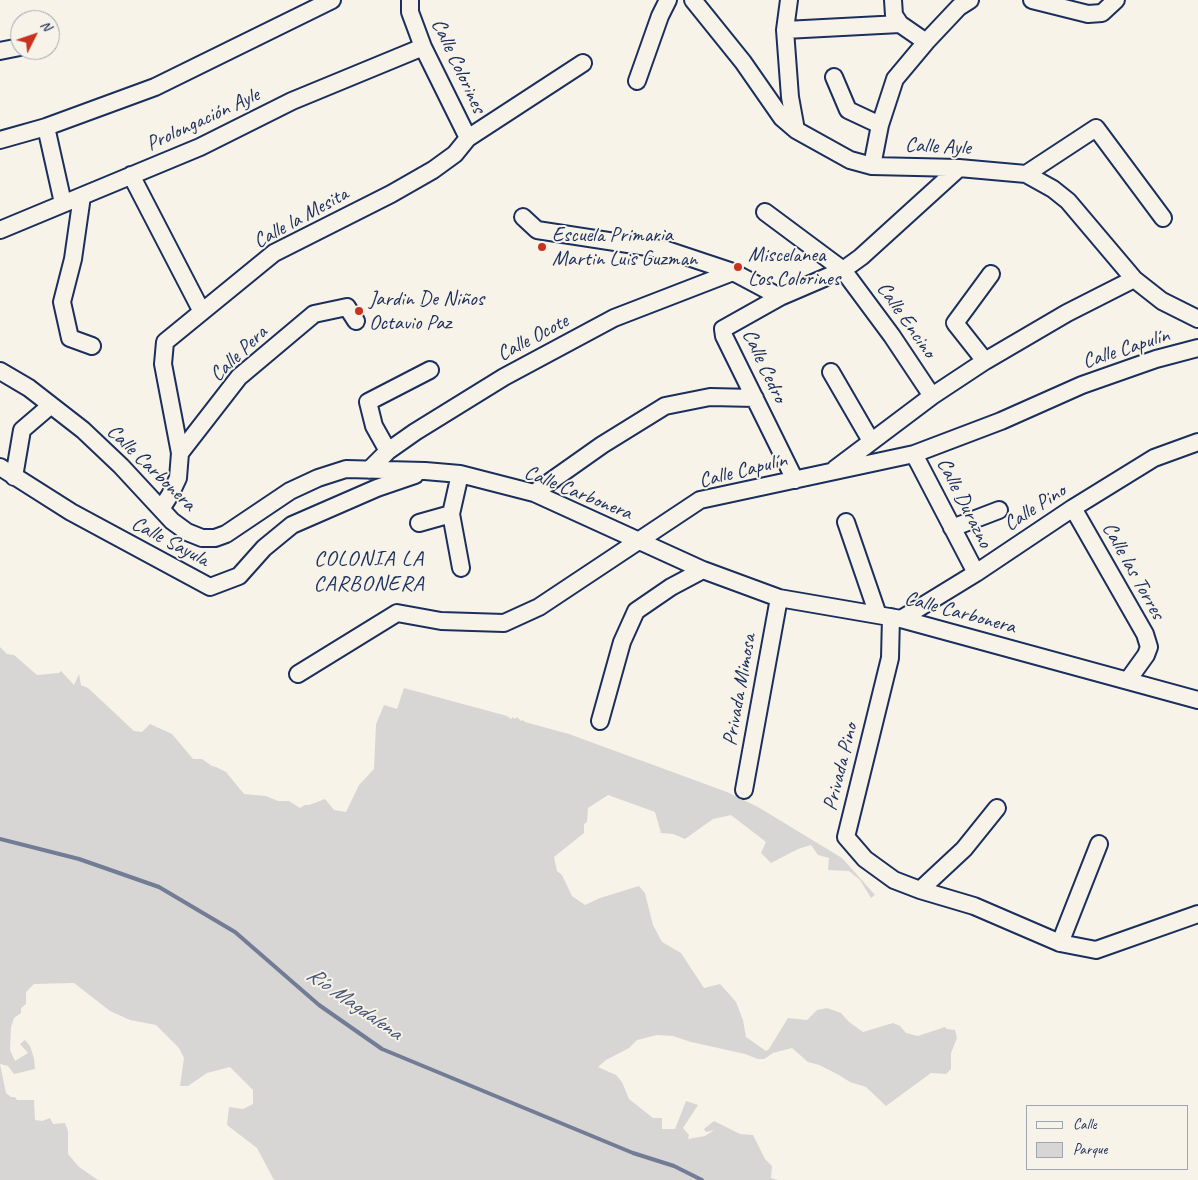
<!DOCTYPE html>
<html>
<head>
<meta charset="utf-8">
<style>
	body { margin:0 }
	#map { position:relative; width:1198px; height:1180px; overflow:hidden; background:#f7f3e8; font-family:Caveat,sans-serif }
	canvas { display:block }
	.legend { position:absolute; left:1026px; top:1105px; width:162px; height:65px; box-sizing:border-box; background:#f7f3e8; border:1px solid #9fa5b1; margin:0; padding:6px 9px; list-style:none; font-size:15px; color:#1b2f5e }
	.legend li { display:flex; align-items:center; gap:10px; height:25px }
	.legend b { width:25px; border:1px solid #9fa5b1 }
	.north { position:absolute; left:10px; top:10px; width:50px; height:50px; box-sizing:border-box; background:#f7f3e8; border:1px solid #9fa5b1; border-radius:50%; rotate:49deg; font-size:14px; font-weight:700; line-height:20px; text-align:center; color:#1b2f5e }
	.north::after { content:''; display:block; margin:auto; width:18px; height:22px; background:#c8321e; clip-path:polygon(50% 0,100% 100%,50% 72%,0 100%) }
</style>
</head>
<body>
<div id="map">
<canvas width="1198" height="1180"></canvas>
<ul class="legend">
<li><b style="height:6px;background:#f7f3e8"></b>Calle</li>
<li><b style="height:14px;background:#d7d6d4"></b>Parque</li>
</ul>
<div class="north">N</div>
</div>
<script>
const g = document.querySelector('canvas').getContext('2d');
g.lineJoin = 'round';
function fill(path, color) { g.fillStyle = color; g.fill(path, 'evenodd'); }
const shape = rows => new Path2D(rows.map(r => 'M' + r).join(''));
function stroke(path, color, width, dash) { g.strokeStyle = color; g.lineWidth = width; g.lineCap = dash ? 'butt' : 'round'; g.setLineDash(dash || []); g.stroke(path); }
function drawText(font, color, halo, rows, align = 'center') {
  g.font = font + ' Caveat,sans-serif'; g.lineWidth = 4; g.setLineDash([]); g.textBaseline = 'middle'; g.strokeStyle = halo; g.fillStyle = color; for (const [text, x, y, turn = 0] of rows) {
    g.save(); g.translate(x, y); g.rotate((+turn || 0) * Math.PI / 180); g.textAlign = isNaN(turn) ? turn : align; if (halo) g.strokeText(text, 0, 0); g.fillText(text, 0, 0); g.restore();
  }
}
fill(shape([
	[0,647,7,654,14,655,37,675,59,673,61,671,74,685,79,674,81,685,88,688,134,731,142,732,150,724,172,734,193,759,202,759,212,766,216,767,226,772,244,794,266,796,278,801,289,801,300,808,305,805,309,805,325,799,334,810,346,812,359,785,374,769,376,724,384,705,397,709,404,688,507,716,511,719,513,717,515,719,517,717,521,721,523,720,525,722,569,734,727,792,758,807,842,858,875,895,871,898,860,880,849,871,828,870,829,858,818,855,811,845,798,849,771,863,761,853,766,842,731,815,713,819,685,839,673,834,661,833,655,812,608,795,588,808,587,822,584,824,584,833,554,857,557,871,562,875,572,896,585,905,600,898,639,886,645,893,653,925,662,942,681,953,704,988,720,984,729,994,736,1002,743,1020,746,1037,766,1051,769,1049,788,1018,807,1020,817,1010,827,1008,841,1013,849,1022,863,1032,893,1023,900,1026,906,1033,918,1036,945,1027,947,1029,955,1030,957,1038,951,1053,951,1069,946,1074,931,1073,886,1106,866,1087,850,1082,839,1075,819,1065,808,1062,792,1048,773,1053,764,1059,758,1059,745,1054,691,1042,673,1036,657,1035,637,1040,629,1048,606,1060,598,1067,616,1075,622,1082,629,1099,653,1118,662,1118,662,1129,675,1129,686,1101,698,1105,683,1128,689,1135,688,1139,705,1136,714,1130,706,1132,704,1129,714,1121,740,1134,753,1135,765,1159,772,1166,771,1178,778,1180,274,1180,257,1148,227,1125,229,1107,243,1109,253,1104,253,1090,230,1067,207,1073,188,1086,180,1086,184,1058,179,1048,156,1025,130,1020,110,1011,74,983,34,984,26,992,26,1004,21,1008,21,1013,14,1018,11,1027,10,1050,15,1061,28,1053,20,1044,25,1040,30,1046,34,1058,35,1069,14,1074,8,1066,0,1064,6,1093,11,1097,15,1097,17,1100,34,1100,35,1120,42,1121,50,1118,53,1124,65,1123,68,1131,68,1154,79,1167,98,1180,104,1180,0,1180]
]), '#d7d6d4');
stroke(shape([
	[0,839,79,859,159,887,235,932,319,1005,382,1049,633,1153,674,1166,702,1180]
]), '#727c95', 4);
const minor = shape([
	[410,0,410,12,423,47,468,138],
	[693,0,743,62,782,118,796,130,850,160,872,166,959,168,1026,174,1053,189,1068,201,1134,279,1162,301,1198,319],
	[789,0,785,30,790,97,796,130],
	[893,0,894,15,900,24,926,42],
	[1032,0,1088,14,1102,13,1116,0],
	[785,30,900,24],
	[0,51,20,47],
	[834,77,848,110,880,125],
	[637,81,660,16,668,0],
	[46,127,63,203],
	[0,140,46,127,155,87,332,0],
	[872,166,880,125,895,79,926,42,959,7,970,0],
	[1026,174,1096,128,1163,218],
	[131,175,202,312],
	[82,196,73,259,62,302,70,338,92,346],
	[765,212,843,270,892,336,932,396],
	[523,217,537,230,667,250,733,272,780,297],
	[0,230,200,147,292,101,423,47],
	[985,361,955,323,991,274],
	[0,371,29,388,83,430,121,466,172,521,187,532,202,538,215,538,226,534,290,491,318,478,346,469,425,471,460,474,534,493,703,570,779,598,901,619,1198,700],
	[831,372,871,441],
	[388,451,374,426,368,402,430,370],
	[180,453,239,377,314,314,347,307,356,321],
	[914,454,976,573],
	[0,467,71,512,210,587,239,576,264,548,292,525,377,488,415,475],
	[835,469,932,396,985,361,1067,313,1134,279],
	[369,470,388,451,415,432,504,377,614,318,733,272],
	[460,474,451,514,461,568],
	[14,477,22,430,50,406],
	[795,480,724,336,723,329,780,297,843,270,861,257,959,168],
	[534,493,602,445,665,406,710,397,755,398],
	[1073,508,1145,634,1149,647,1146,655,1128,680],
	[161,509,170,495,178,478,180,453,163,364,165,342,274,253,391,194,433,170,455,154,468,138,583,63],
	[846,522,878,615],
	[419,523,451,514],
	[952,528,999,510],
	[891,617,890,658,846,837,865,859,894,880,920,890,974,906,1060,943,1096,950,1198,914],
	[901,619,976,573,1073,508,1154,458,1198,442],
	[298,674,397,613,441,621,504,623,539,607,700,500,914,454,1001,421,1082,385,1156,359,1198,348],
	[600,721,622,642,636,611,671,587,703,570],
	[744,790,779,598],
	[920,890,964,849,997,808],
	[1060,943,1099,844]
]);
stroke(minor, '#1b2f5e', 20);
stroke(minor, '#f7f3e8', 16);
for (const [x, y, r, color] of [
	[542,247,5,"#c8321e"],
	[738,267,5,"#c8321e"],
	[359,311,5,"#c8321e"]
]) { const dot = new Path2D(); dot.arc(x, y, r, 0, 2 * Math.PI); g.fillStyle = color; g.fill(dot); stroke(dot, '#f7f3e8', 2); }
drawText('21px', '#1b2f5e', '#f7f3e8', [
	["Calle Colorines",458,66,65],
	["Prolongación Ayle",203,120,-25],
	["Calle Ayle",938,147,3],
	["Calle la Mesita",301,218,-29],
	["Calle Encino",906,320,55],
	["Calle Ocote",533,338,-28],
	["Calle Capulín",1126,349,-18],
	["Calle Pera",239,354,-44],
	["Calle Cedro",764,366,65],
	["Calle Carbonera",151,468,44],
	["Calle Capulín",743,471,-14],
	["Calle Carbonera",578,493,22],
	["Calle Durazno",964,503,63],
	["Calle Pino",1035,508,-33],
	["Calle Sayula",170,542,28],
	["Calle las Torres",1133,571,61],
	["Calle Carbonera",960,613,15],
	["Privada Mimosa",740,690,-80],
	["Privada Pino",841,767,-76]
]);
drawText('21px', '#1b2f5e', '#f7f3e8', [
	["Escuela Primaria",552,235],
	["Martin Luis Guzman",552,259],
	["Miscelanea",748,255],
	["Los Colorines",748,279],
	["Jardin De Niños",369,299],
	["Octavio Paz",369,323]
], 'left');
g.letterSpacing = '1px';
drawText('22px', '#1b2f5e', '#f7f3e8', [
	["COLONIA LA",369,559],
	["CARBONERA",369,584]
]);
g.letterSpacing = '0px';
drawText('italic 22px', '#465679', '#f7f3e8', [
	["Río Magdalena",354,1004,35]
]);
</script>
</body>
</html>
